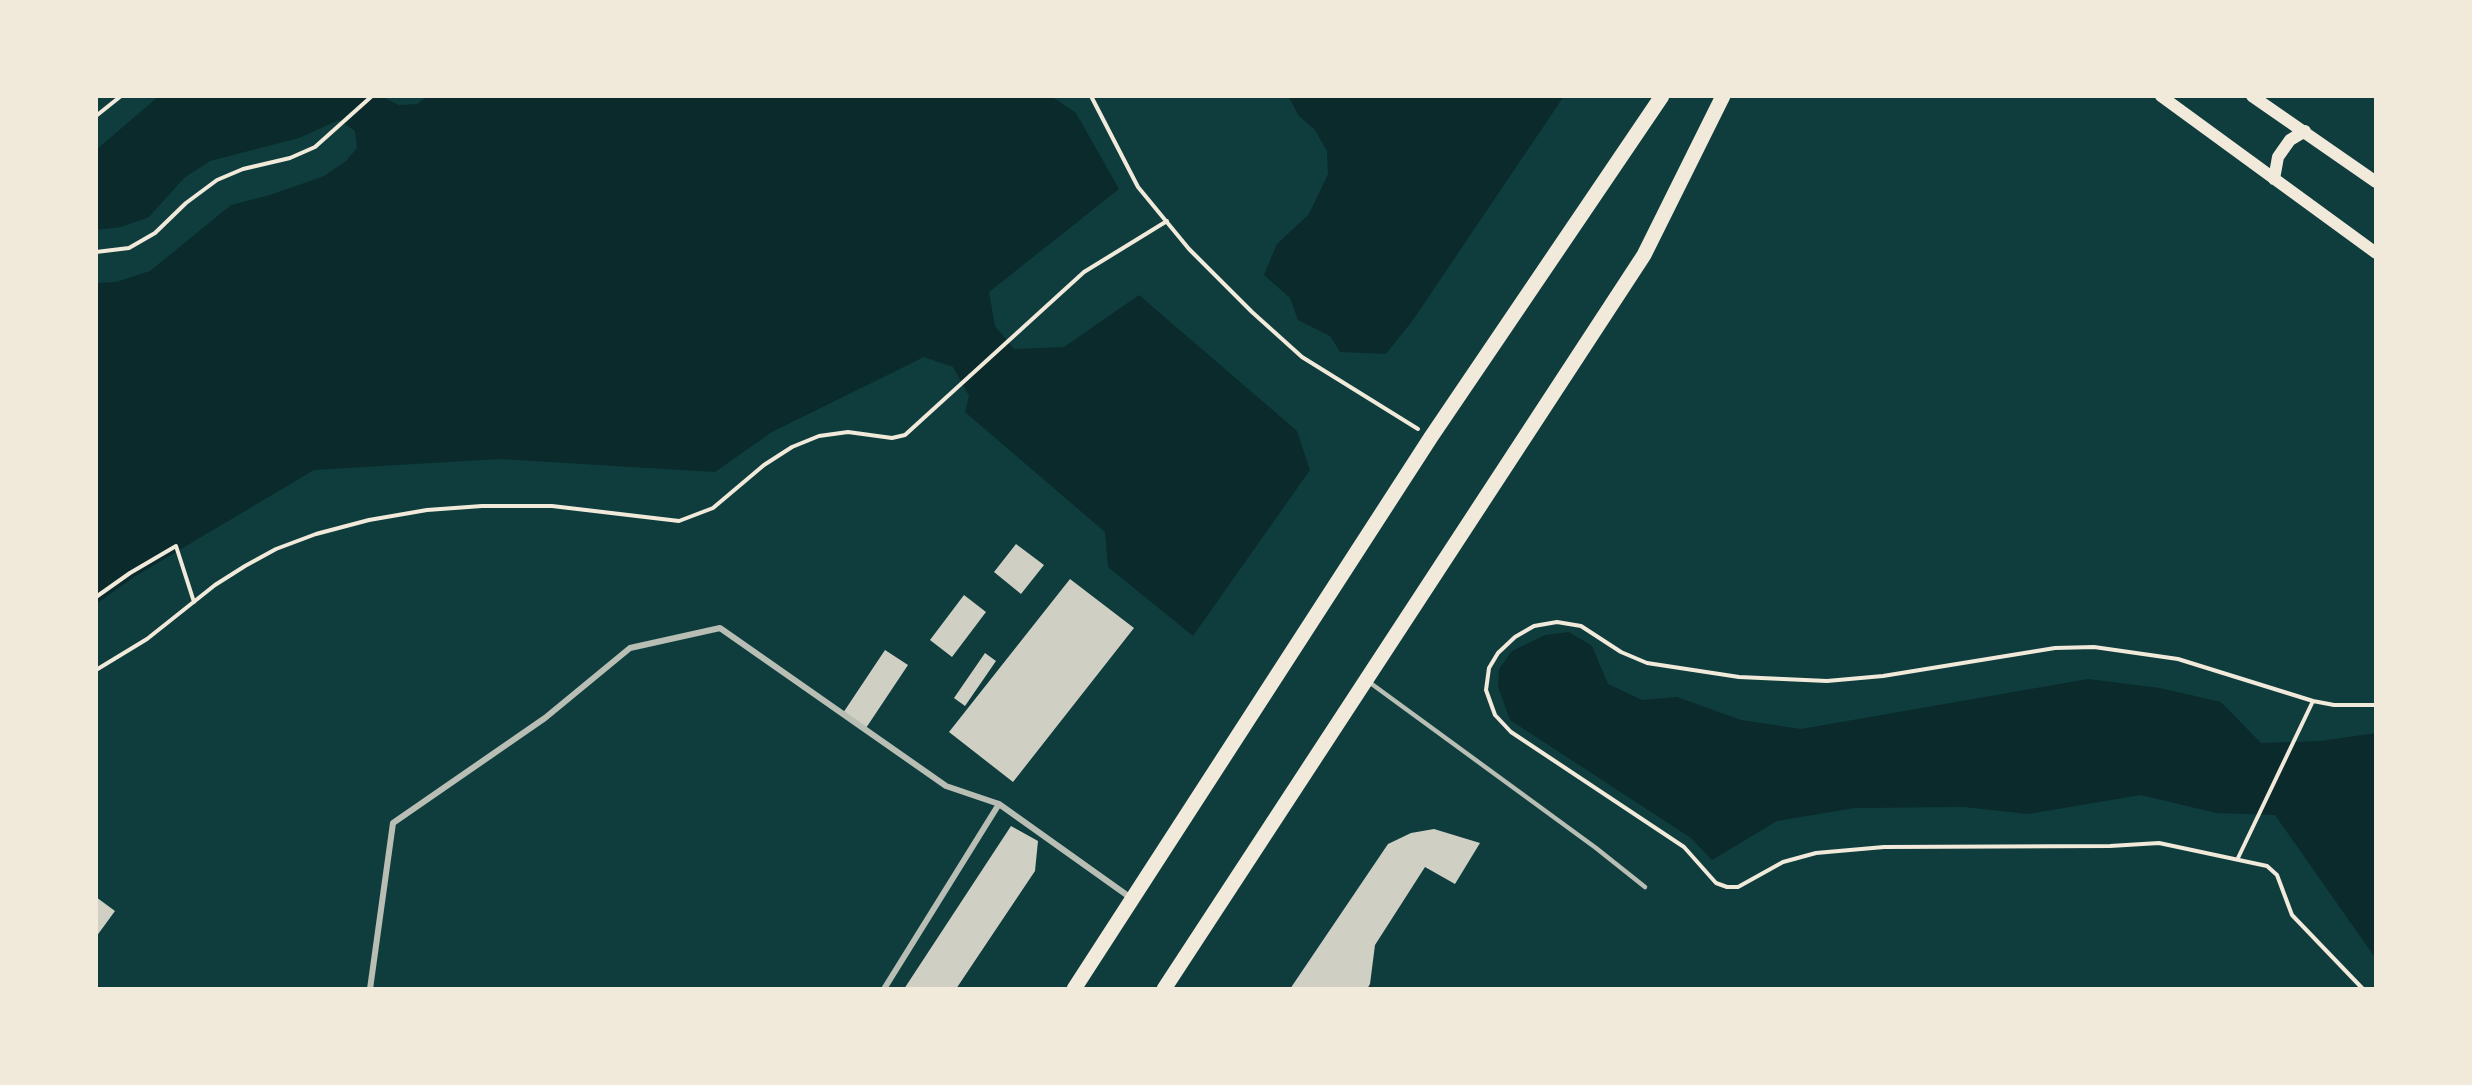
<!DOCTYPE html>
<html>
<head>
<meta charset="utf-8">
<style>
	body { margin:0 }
	#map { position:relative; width:2472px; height:1085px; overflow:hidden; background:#0f3d3e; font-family:Karla,sans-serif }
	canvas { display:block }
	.frame { position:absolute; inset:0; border:98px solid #f1e9da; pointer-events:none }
</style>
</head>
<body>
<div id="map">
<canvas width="2472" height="1085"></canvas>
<div class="frame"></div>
</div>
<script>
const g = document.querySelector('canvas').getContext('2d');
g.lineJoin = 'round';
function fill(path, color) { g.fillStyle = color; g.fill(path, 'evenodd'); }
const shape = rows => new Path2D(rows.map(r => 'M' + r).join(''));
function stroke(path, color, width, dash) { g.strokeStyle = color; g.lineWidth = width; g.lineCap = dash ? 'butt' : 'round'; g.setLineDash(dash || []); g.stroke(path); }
fill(shape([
	[159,96,381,96,399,105,417,104,428,96,1051,96,1076,113,1119,189,989,292,995,326,1014,349,1064,347,1139,295,1297,431,1310,470,1193,636,1108,567,1105,532,965,412,969,396,953,367,924,357,772,432,715,472,499,459,314,470,134,577,96,604,96,283,116,282,150,271,231,205,270,195,324,176,346,161,357,148,355,131,339,120,299,138,210,161,184,178,149,217,121,227,96,230,96,150],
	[1288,96,1564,96,1413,320,1386,354,1340,352,1330,336,1298,320,1290,298,1264,275,1277,244,1309,214,1328,174,1327,151,1315,130,1299,116],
	[1569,632,1592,646,1608,684,1642,700,1677,697,1741,720,1801,729,2088,679,2160,688,2221,702,2261,743,2320,741,2376,733,2376,959,2275,815,2216,813,2141,795,2028,814,1964,807,1855,808,1777,821,1712,860,1691,838,1510,720,1498,687,1499,669,1512,651,1545,635]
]), '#0a2a2b');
fill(shape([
	[1016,544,1044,565,1021,594,994,572],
	[1070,579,1134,628,1013,782,949,732],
	[964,595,986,612,952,657,930,640],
	[885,650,908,665,866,728,843,713],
	[985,653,996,661,965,706,954,698],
	[1011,826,1038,841,1035,871,956,989,904,989],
	[1434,829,1480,843,1455,884,1425,867,1375,945,1370,984,1367,989,1290,989,1388,844,1411,833],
	[96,897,115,911,96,937]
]), '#cfcfc3');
stroke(shape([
	[1091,96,1138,187,1189,249,1252,312,1302,357,1418,429],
	[96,116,121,96],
	[96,252,129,248,155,233,186,203,217,180,243,169,290,158,315,147,372,96],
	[96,597,130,573,176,546,194,602],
	[96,670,147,639,215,585,245,566,276,549,316,534,369,520,427,510,482,506,552,506,679,521,713,508,764,465,792,447,819,436,848,432,892,438,905,435,1084,272,1167,221],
	[2238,858,2313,701],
	[2363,989,2292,915,2277,875,2267,866,2159,843,2110,846,1884,847,1816,853,1783,862,1738,887,1727,887,1716,883,1684,847,1511,732,1495,715,1486,690,1489,668,1498,653,1515,637,1534,626,1557,622,1581,626,1621,652,1647,663,1739,677,1827,681,1883,676,2055,648,2094,647,2178,659,2313,701,2334,705,2376,705]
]), '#f1e9da', 4);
stroke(shape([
	[1369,682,1596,848,1645,887]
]), '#b8beb3', 4.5);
stroke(shape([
	[370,989,393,823,545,718,630,648,720,628,946,786,999,804],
	[884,989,999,804,1131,898]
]), '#b8beb3', 6);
stroke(shape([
	[2161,96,2376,253],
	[2252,96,2376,182],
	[2274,179,2278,157,2290,140,2305,131]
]), '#f1e9da', 12);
stroke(shape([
	[1074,989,1431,437,1662,96],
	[1164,989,1644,255,1723,96]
]), '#f1e9da', 15);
</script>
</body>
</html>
